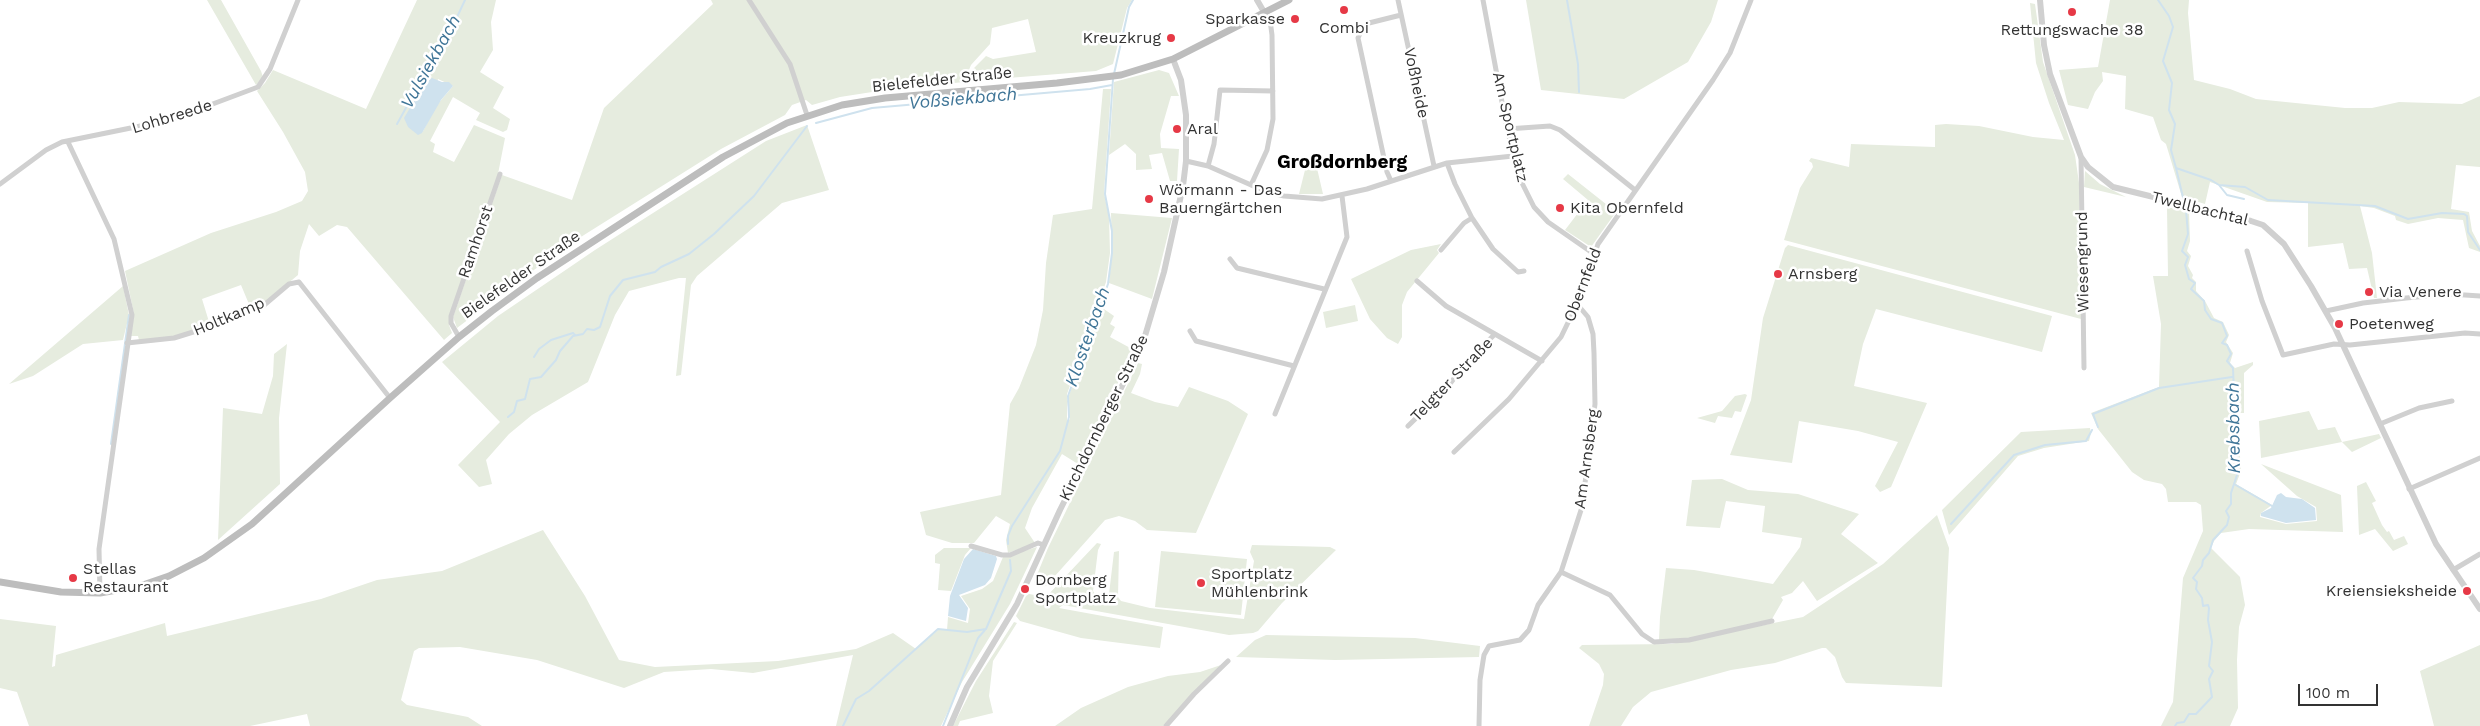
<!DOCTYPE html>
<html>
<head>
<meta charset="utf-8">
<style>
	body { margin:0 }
	#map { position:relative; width:2480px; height:726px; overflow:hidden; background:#fff; font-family:"Work Sans",sans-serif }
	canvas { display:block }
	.scale { position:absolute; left:2298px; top:684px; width:80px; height:22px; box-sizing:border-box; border:2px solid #333; border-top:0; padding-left:6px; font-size:15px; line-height:18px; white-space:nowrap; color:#333; -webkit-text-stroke:4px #fff; paint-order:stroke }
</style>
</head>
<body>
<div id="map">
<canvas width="2480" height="726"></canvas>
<div class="scale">100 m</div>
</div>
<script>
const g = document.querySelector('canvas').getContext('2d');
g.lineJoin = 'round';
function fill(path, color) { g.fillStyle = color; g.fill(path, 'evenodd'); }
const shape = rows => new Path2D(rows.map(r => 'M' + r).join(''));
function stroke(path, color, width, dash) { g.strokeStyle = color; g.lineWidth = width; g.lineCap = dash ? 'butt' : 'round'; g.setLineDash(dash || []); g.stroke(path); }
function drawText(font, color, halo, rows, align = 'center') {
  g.font = font + ' "Work Sans",sans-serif'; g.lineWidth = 5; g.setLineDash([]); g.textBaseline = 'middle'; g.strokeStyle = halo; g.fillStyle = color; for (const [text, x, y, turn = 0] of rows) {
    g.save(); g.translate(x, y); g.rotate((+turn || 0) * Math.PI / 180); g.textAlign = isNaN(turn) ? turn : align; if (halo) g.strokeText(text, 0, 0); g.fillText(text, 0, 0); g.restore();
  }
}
fill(shape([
	[207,0,221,0,261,71,263,77,256,85],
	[417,0,496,0,491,22,493,50,480,72,504,87,493,108,510,119,507,130,503,132,476,120,480,113,453,97,430,141,435,144,433,152,454,162,474,125,505,138,498,174,449,325,452,333,444,340,347,227,337,225,319,236,309,224,300,251,298,275,262,305,251,309,241,285,202,299,210,325,174,337,139,340,138,336,131,336,134,314,125,271,211,233,276,212,302,201,308,191,305,172,283,132,257,91,265,83,273,70,366,109],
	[438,79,453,86,436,106,422,133],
	[711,0,1132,0,1127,8,1113,64,1096,71,970,81,969,77,974,68,986,56,993,59,1036,52,1028,19,992,28,990,44,971,65,964,82,885,90,840,97,812,105,806,100,792,105,785,115,721,149,584,235,531,272,457,328,453,317,502,175,572,200,604,108,713,4],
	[1526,0,1718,0,1711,22,1688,62,1624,99,1541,90],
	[2110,0,2189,0,2188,13,2194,80,2230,89,2256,99,2345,108,2372,108,2399,102,2462,104,2480,96,2480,167,2456,165,2451,209,2469,212,2472,231,2480,246,2480,252,2469,248,2463,220,2438,218,2408,224,2396,220,2395,216,2374,208,2360,206,2372,253,2377,298,2374,298,2367,268,2349,269,2343,243,2308,247,2308,203,2267,202,2210,182,2205,204,2182,197,2166,144,2161,140,2153,117,2125,109,2126,76,2102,72,2103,81,2095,92,2088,109,2068,105,2059,70,2098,67],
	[2030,3,2035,4,2043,62,2075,155,2079,183,2081,319,1784,240,1800,188,1813,167,1812,163,1809,161,1811,158,1849,167,1851,144,1935,147,1935,125,1946,124,1979,126,2033,137,2064,140,2049,103,2036,63],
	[1159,70,1169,73,1179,96,1171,96,1160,134,1161,148,1179,149,1177,181,1170,181,1162,153,1149,155,1152,169,1136,170,1136,154,1125,144,1109,155,1114,82],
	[1103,89,1111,89,1104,193,1109,217,1110,253,1106,282,1067,394,1067,422,1070,419,1067,401,1101,307,1114,316,1110,324,1115,327,1110,337,1134,350,1078,464,1062,454,1032,508,1025,528,1035,543,1008,553,1006,540,1010,524,996,516,974,543,952,543,926,535,920,512,1001,495,1010,404,1019,388,1036,345,1043,310,1046,263,1053,215,1092,209],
	[807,125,829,190,782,203,697,276,691,285,681,375,676,376,686,278,679,278,629,291,615,315,588,382,532,415,509,434,486,460,492,484,479,487,458,465,500,422,442,362,498,316,595,250,766,141],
	[1316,164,1323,194,1299,194,1306,166],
	[2085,171,2100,184,2126,197,2084,187],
	[1568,174,1616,212,1591,247,1565,230,1588,200,1563,179],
	[2167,207,2189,212,2190,241,2187,251,2191,256,2188,266,2193,275,2192,278,2196,282,2196,291,2205,301,2214,318,2223,322,2229,335,2226,342,2233,353,2230,363,2235,368,2253,362,2253,365,2244,373,2244,413,2237,413,2241,471,2236,484,2272,505,2261,513,2260,517,2286,524,2317,521,2316,507,2297,496,2261,464,2341,495,2343,532,2249,529,2221,533,2214,541,2211,548,2240,577,2245,605,2239,627,2237,660,2238,708,2230,726,2161,726,2173,702,2183,578,2203,531,2201,505,2196,502,2168,502,2166,489,2162,484,2144,480,2132,472,2098,429,2091,413,2159,387,2161,324,2153,276,2168,276],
	[1111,213,1172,218,1152,299,1109,283,1112,253],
	[1441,244,1437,250,1439,253,1407,292,1402,305,1402,337,1398,344,1387,338,1370,319,1351,279,1411,250],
	[1788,245,2052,316,2042,352,1876,309,1863,344,1854,386,1927,403,1891,487,1880,492,1875,486,1898,442,1858,431,1799,421,1792,463,1730,455,1751,400,1763,318,1785,248],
	[123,286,129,315,123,340,83,344,33,376,9,384],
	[1355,305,1358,321,1326,328,1323,312],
	[287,344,279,418,280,484,218,540,223,408,262,414,273,376,274,354],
	[1138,363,1142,364,1140,374,1131,393,1155,402,1178,407,1189,387,1228,401,1248,414,1196,533,1147,530,1135,521,1119,516,1105,520,1046,586,1038,587,1034,582,1048,548],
	[1745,394,1747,395,1741,412,1735,411,1732,418,1718,416,1715,423,1697,418,1722,411,1735,396],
	[2309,411,2318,430,2335,427,2342,442,2379,434,2381,438,2352,452,2342,442,2261,458,2259,421],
	[2090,428,2091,433,2089,441,2044,448,2018,456,1949,535,1942,510,2021,432],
	[1722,479,1748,490,1798,494,1859,514,1841,534,1878,563,1817,601,1803,581,1792,593,1781,597,1783,600,1772,619,1690,638,1659,640,1660,617,1666,568,1694,570,1773,584,1800,547,1802,538,1762,532,1765,506,1726,501,1720,528,1686,526,1692,480],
	[2366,482,2376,501,2372,503,2382,525,2387,532,2389,531,2394,540,2404,536,2408,544,2393,551,2375,529,2359,535,2357,486],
	[1937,515,1949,548,1942,687,1846,683,1842,677,1835,657,1826,648,1822,648,1775,663,1731,670,1651,692,1633,707,1621,726,1589,726,1603,685,1604,674,1599,664,1579,648,1582,645,1671,644,1803,617,1883,564],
	[543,530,585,596,619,660,655,667,778,661,856,649,893,633,916,649,938,630,947,630,948,617,968,623,970,609,961,596,982,589,993,581,1003,557,1037,547,1010,604,962,682,941,726,836,726,853,655,753,673,711,669,664,672,624,688,537,660,460,647,419,648,414,651,401,700,407,705,468,717,482,726,310,726,307,714,250,726,29,726,17,692,0,688,0,619,56,626,52,667,55,666,56,655,165,623,167,636,321,599,377,580,442,571],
	[1097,543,1101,544,1098,550,1093,591,1095,594,1109,594,1114,552,1119,551,1118,597,1121,601,1150,608,1244,619,1254,561,1250,552,1252,545,1330,547,1336,550,1282,603,1258,631,1253,633,1229,635,1063,605,1059,608,1163,627,1160,648,1081,638,1020,621,1016,616,1026,596,1029,594,1046,597],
	[944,548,971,548,965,555,951,591,938,590,940,564,935,563,935,555],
	[1161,551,1247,559,1241,615,1155,607],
	[1014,622,1017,623,993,661,989,696,993,713,960,721,958,726,953,726,976,681],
	[1266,635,1415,638,1480,646,1479,657,1335,660,1236,657,1255,640],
	[2480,645,2480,726,2434,726,2420,671],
	[1221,665,1163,726,1055,726,1081,708,1128,687,1168,676,1200,672]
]), '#e6ecdf');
fill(shape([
	[432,78,442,82,449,82,453,86,441,100,422,133,418,135,408,127,404,118,426,81],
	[2281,493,2286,497,2302,499,2315,508,2316,520,2286,523,2261,516,2261,513,2271,508,2277,495],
	[973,549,996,556,997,559,991,578,985,585,959,595,968,608,966,621,948,616,950,596,964,559]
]), '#cfe2ee');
stroke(shape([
	[1567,0,1578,64,1579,92],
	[2158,0,2169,16,2173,27,2163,61,2172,83,2169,110,2175,124,2171,150,2176,168,2211,180,2219,185,2227,195,2244,199],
	[1114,74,1129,7,1133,0],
	[816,123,872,108,1090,89,1112,85],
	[397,124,427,70,436,62,465,0],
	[2219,185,2245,187,2268,200,2375,206,2408,219,2442,213,2464,214,2467,216,2468,232,2480,250],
	[534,357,539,349,551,340,573,333,575,335],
	[508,417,514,412,517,401,525,399,530,379,541,377,556,360,560,351,573,336,583,334,587,329,594,330,600,327,610,296,623,280,655,272,661,267,689,254,714,234,754,196,807,126],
	[2098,427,2093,414,2159,388,2232,377],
	[111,444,129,315],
	[2234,484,2272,506],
	[1951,524,2014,455,2045,445,2086,441,2092,430],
	[1008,544,1008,536,1012,526,1060,451,1069,417,1068,396,1108,284,1112,253,1112,231,1105,194,1113,79],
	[843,726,856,699,869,691,938,629,967,632,986,629,1011,571,1010,560],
	[943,726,978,638,985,630],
	[2175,726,2177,723,2184,722,2189,714,2196,714,2212,697,2209,679,2213,671,2209,666,2212,642,2208,620,2209,608,2208,605,2203,606,2202,598,2196,589,2197,582,2193,578,2202,566,2203,560,2209,553,2213,540,2227,525,2229,517,2226,511,2231,504,2231,493,2238,472,2234,466,2237,461,2236,447,2232,438,2235,418,2233,368,2227,361,2231,354,2227,345,2222,343,2227,336,2222,323,2211,319,2205,310,2204,301,2191,289,2195,283,2189,279,2185,265,2188,257,2182,251,2188,234,2186,210,2176,168]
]), '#cfe2ee', 2);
stroke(shape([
	[749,0,790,64,807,115],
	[1398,0,1434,166],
	[1483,0,1507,129,1521,181,1534,207,1548,222,1594,254],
	[1507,129,1550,126,1560,130,1635,190],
	[68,142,114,239,132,315,99,549,100,593],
	[2081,157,2084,368],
	[1186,161,1208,166,1267,192,1284,196,1322,199,1367,189,1447,163,1513,156],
	[1208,166,1214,144,1220,90,1273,91],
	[1391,181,1387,172,1358,38,1361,31,1369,23,1401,15],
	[0,184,46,150,62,142,170,120,258,87,270,69,298,0],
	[1251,185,1267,150,1273,119,1272,35,1270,20,1266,11],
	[1472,218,1493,249,1518,272,1524,271],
	[1441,250,1464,223,1472,218,1455,184,1447,163],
	[2247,251,2262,301,2283,355,2334,344,2350,345,2465,333,2480,334],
	[1230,259,1237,268,1324,289],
	[1417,281,1446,306,1542,361],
	[2326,311,2363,303,2406,298,2450,294,2480,296],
	[1190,331,1196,341,1294,366],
	[459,337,451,323,451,316,500,174],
	[127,343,174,338,222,323,263,306,289,284,299,282,390,398],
	[1275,414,1347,237,1342,196],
	[2380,424,2419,408,2452,401],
	[1408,426,1446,389,1465,364,1495,334],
	[1454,452,1509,399,1561,337,1577,304,1598,244,1713,80,1730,53,1751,0],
	[2409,489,2480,458],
	[971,546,1002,555,1010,555,1038,543,1044,545],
	[2453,570,2480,554],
	[1561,572,1610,595,1642,634,1654,642,1689,640,1772,621],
	[1166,726,1194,694,1228,661],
	[1479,726,1480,680,1484,655,1489,646,1520,640,1529,630,1538,605,1561,572,1582,507,1595,404,1594,353,1593,334,1588,317,1577,304]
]), '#d0d0d0', 5);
stroke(shape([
	[1257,0,1264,12],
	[2040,0,2044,45,2050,74,2081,157,2088,167,2113,187,2251,221,2263,225,2284,244,2311,286,2335,328,2436,544,2480,609],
	[950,726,967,687,1017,604,1060,510,1142,346,1164,272,1183,186,1186,161,1186,115,1181,80,1173,59]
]), '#d0d0d0', 6);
stroke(shape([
	[0,582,61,592,100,593,140,586,169,576,204,558,252,524,390,398,459,337,492,311,537,278,723,157,787,123,842,105,885,98,1057,83,1121,75,1173,59,1289,0]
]), '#bdbdbd', 7);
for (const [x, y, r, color] of [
	[1344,10,5,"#e63946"],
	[2072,12,5,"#e63946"],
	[1295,19,5,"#e63946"],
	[1171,38,5,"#e63946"],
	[1177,129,5,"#e63946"],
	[1149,199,5,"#e63946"],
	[1560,208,5,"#e63946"],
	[1778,274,5,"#e63946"],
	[2369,292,5,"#e63946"],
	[2339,324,5,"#e63946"],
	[73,578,5,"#e63946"],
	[1201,583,5,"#e63946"],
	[1025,589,5,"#e63946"],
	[2467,591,5,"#e63946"]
]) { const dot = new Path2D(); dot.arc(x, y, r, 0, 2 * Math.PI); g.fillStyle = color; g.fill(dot); stroke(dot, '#fff', 2); }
drawText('16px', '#333', '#fff', [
	["Sparkasse",1285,19,"right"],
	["Combi",1344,28,"center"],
	["Rettungswache 38",2072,30,"center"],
	["Kreuzkrug",1161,38,"right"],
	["Aral",1187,129],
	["Wörmann - Das",1159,190],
	["Bauerngärtchen",1159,208],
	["Kita Obernfeld",1570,208],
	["Arnsberg",1788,274],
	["Via Venere",2379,292],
	["Poetenweg",2349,324],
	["Stellas",83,569],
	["Restaurant",83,587],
	["Sportplatz",1211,574],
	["Mühlenbrink",1211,592],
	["Dornberg",1035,580],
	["Sportplatz",1035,598],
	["Kreiensieksheide",2457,591,"right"]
], 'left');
drawText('16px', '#333', '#fff', [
	["Bielefelder Straße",942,80,-6],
	["Voßheide",1416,83,78],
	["Lohbreede",172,117,-17],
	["Am Sportplatz",1510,127,77],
	["Twellbachtal",2200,209,14],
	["Ramhorst",476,242,-71],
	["Wiesengrund",2083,262,-91],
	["Bielefelder Straße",521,275,-35],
	["Obernfeld",1583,285,-69],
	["Holtkamp",229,317,-23],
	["Telgter Straße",1452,380,-46],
	["Kirchdornberger Straße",1104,418,-64],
	["Am Arnsberg",1587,459,-82]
]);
drawText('italic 18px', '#3f7597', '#fff', [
	["Vulsiekbach",431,62,-61],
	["Voßsiekbach",963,99,-5],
	["Klosterbach",1088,337,-71],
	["Krebsbach",2234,428,-91]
]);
drawText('bold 19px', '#000', '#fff', [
	["Großdornberg",1342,162]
]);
</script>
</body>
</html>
